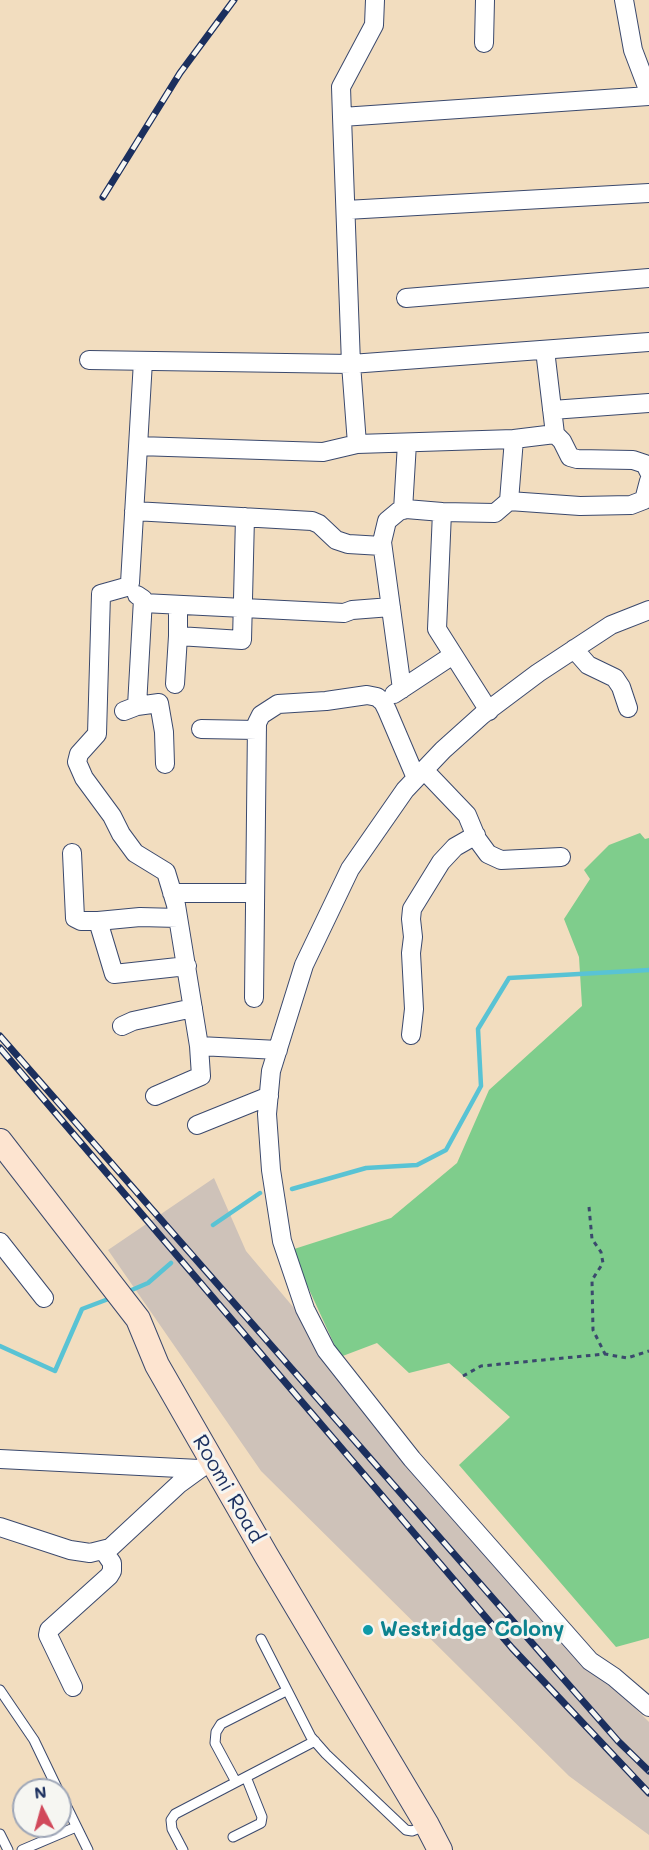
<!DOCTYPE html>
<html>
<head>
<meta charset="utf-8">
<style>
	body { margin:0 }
	#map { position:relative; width:649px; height:1850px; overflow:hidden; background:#f2ddbf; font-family:Mali,sans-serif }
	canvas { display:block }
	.north { position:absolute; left:12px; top:1778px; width:60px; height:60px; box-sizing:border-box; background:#f6f6f2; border:2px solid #9ea6b7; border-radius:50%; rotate:354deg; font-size:16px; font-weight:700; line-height:24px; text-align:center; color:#1b2f5e }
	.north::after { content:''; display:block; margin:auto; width:21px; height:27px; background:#d1495b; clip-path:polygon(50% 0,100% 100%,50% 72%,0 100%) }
</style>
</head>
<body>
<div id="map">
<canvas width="649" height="1850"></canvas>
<div class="north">N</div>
</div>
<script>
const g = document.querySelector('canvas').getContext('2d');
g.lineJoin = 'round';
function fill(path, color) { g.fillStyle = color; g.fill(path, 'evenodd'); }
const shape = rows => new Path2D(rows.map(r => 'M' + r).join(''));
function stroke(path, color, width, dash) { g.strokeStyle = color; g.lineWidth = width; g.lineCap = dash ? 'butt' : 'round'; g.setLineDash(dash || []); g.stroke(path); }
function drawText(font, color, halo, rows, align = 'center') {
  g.font = font + ' Mali,sans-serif'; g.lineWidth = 6; g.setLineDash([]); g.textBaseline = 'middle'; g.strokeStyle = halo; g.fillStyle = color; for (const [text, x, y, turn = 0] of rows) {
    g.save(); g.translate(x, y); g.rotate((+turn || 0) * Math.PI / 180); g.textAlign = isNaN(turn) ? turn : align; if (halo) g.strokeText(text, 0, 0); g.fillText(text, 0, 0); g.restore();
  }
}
fill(shape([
	[214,1178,246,1251,609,1682,649,1722,649,1835,569,1776,261,1471,108,1250]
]), '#cec2b9');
fill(shape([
	[640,833,645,839,649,838,649,1638,616,1647,459,1465,510,1417,449,1363,409,1373,377,1343,340,1357,291,1250,391,1218,457,1163,489,1090,582,1006,579,957,564,919,590,879,584,870,609,845]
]), '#7fcd8c');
stroke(shape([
	[292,1189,366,1168,417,1165,446,1150,481,1086,478,1029,509,978,649,970],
	[213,1225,260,1193],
	[127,1292,148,1283,171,1263],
	[0,1346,55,1371,82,1309,111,1298]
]), '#59c3d4', 4.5);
const lane = shape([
	[261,1639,311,1737,326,1754,406,1830,412,1831,425,1826],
	[0,1690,34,1740,58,1790],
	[236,1782,215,1743,216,1732,221,1724,286,1691],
	[60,1793,88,1850],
	[0,1834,8,1850],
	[233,1837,261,1823,262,1817,246,1777],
	[22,1850,76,1827],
	[183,1850,172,1829,171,1820,175,1814,315,1741]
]);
const street = shape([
	[624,0,633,50,649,92],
	[484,43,485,0],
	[342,117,341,87,374,25,375,0],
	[346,210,649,193],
	[406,298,649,278],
	[89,360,351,364,342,117,649,96],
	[143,361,130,583,126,587,101,594,97,734,79,754,77,762,84,778,112,816,121,834,135,853,166,872,176,905,199,1046,201,1076,155,1096],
	[552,410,649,403],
	[555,434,562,441,570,457,577,459,633,460,645,464,649,472],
	[514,439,555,434,545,350],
	[138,446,323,452,357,444],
	[509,501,580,506,631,505,644,500,649,481],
	[403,510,407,443],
	[134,511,312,521,319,524,336,540,348,544,382,546],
	[137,595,143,599,137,706],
	[143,603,344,613,352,610,391,607],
	[178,605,178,636,242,640,245,517],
	[649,610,611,625,538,673,482,715,443,750,405,790,350,869,304,965,271,1071,267,1114,271,1170,282,1241,305,1309,326,1350,412,1459,590,1661,614,1677,649,1707],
	[574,649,588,665,615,678,621,687,628,708],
	[175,684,178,636],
	[402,689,382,542,387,521,399,511,406,509,442,512],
	[394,694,453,655],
	[124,711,137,706,159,703,164,732,165,764],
	[489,711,437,629,442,512,495,513,509,501,514,439,357,444,351,364,649,342],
	[201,729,257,730],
	[424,770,467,815,477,839,488,854,501,860,561,857],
	[72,853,75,918,81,921,98,921,140,917,178,918],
	[172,893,255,893],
	[98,921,114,974,187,966],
	[254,998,257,723,261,715,278,704,326,701,367,695,377,697,383,702,387,710,416,778],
	[122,1026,133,1021,193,1008],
	[411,1035,414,1009,411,953,413,937,411,919,412,909,441,862,455,847,476,835],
	[199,1046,278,1050],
	[197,1125,269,1096],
	[0,1242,44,1298],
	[0,1459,199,1469],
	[0,1527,70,1550,90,1553,110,1548,179,1484,212,1460],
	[73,1687,48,1635,49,1630,109,1576,112,1571,112,1563,103,1550]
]);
const secondary = shape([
	[0,1141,138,1319,157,1365,266,1555,427,1825,440,1850]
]);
stroke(lane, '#3b496d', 11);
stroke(street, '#3b496d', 20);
stroke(secondary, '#3b496d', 26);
stroke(shape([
	[589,1207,592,1239,601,1252,603,1263,592,1280,593,1330,605,1354],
	[463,1376,481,1366,605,1354,627,1358,649,1351]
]), '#3b496d', 3, [4.5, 4.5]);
stroke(lane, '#fff', 9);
stroke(street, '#fff', 18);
stroke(secondary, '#fde4d0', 24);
const rail = shape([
	[103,197,180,73,234,0],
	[0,1036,618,1741,649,1771],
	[0,1048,512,1648,649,1793]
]);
stroke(rail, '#1b2f5e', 7);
stroke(rail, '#f6f6f2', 4.5, [14]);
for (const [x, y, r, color] of [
	[368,1630,6,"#0f9aa8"]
]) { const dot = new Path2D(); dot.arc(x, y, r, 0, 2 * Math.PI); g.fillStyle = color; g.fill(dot); stroke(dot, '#f6f6f2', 2); }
drawText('21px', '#1b2f5e', '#f6f6f2', [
	["Roomi Road",228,1489,60]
]);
drawText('bold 21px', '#0d838f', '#f6f6f2', [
	["Westridge Colony",380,1630]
], 'left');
</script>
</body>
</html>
